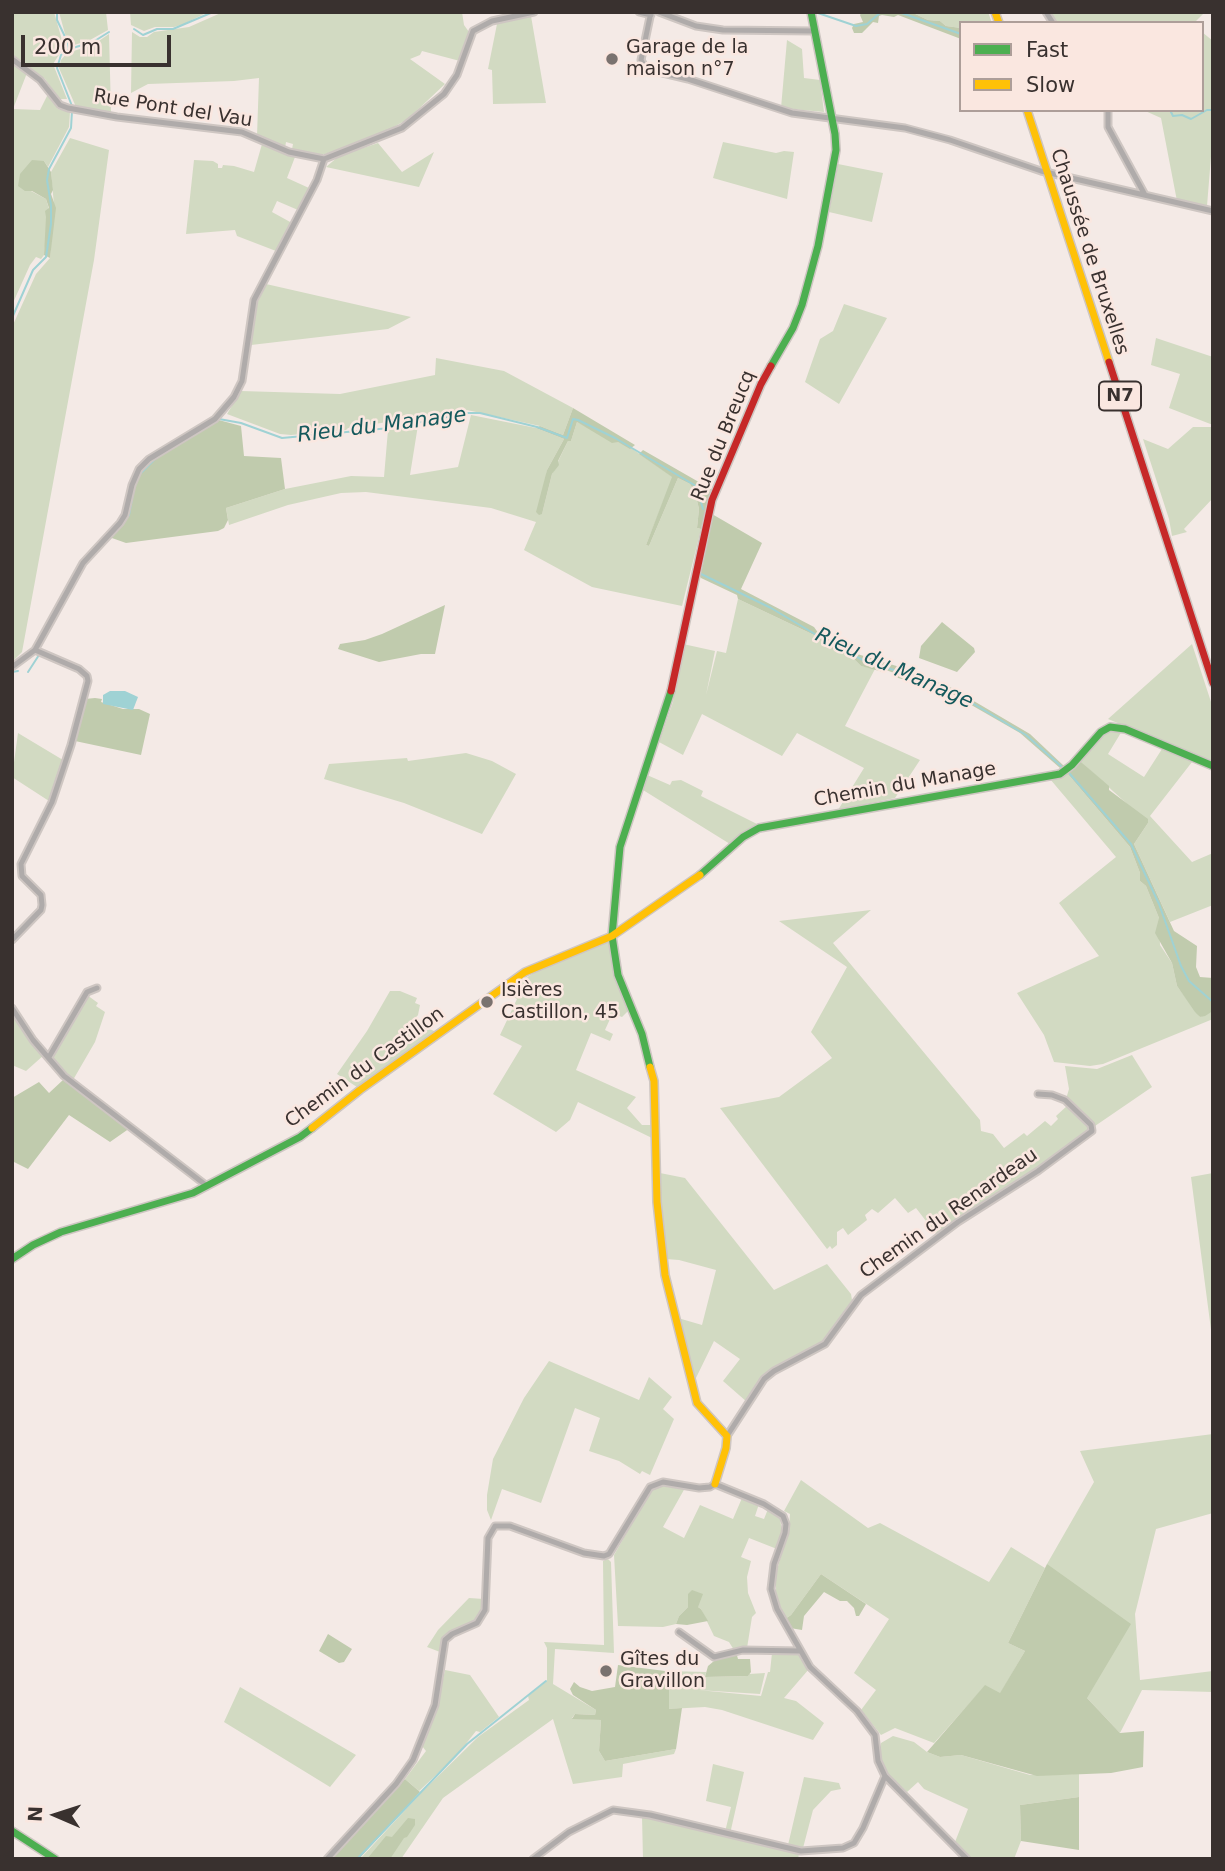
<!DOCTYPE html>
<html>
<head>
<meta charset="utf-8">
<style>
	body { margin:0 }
	#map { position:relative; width:1225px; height:1871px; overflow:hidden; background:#f4eae6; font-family:"DejaVu Sans",sans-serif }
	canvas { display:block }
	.frame { position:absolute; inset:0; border:14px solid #39312f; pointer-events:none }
	.legend { position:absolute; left:959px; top:21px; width:245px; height:91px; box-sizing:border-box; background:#fae7e0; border:2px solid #ad9e99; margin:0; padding:9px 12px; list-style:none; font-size:21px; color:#39312f }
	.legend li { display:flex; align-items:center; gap:14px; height:35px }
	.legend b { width:35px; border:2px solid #ad9e99 }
	.north { position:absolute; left:21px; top:1780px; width:70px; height:70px; -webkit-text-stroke:5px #fae7e0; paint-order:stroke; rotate:273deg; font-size:19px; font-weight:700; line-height:28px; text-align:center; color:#39312f }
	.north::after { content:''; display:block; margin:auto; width:24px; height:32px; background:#39312f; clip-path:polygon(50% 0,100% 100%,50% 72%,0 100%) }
	.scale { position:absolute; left:21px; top:35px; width:150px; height:32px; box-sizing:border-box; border:4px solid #39312f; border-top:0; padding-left:9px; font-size:21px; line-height:24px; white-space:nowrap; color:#39312f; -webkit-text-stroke:5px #fae7e0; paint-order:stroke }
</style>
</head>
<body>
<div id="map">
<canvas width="1225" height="1871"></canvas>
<div class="frame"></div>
<ul class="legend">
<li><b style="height:9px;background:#4caf50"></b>Fast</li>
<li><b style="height:9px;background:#ffc107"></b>Slow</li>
</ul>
<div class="north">N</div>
<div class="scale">200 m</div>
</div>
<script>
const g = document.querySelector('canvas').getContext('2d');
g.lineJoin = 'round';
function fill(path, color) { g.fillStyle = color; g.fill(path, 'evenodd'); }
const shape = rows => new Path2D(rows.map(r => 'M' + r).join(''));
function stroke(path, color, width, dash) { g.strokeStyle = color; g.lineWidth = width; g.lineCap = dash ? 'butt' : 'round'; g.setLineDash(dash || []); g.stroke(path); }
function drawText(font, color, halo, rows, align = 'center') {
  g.font = font + ' "DejaVu Sans",sans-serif'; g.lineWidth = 5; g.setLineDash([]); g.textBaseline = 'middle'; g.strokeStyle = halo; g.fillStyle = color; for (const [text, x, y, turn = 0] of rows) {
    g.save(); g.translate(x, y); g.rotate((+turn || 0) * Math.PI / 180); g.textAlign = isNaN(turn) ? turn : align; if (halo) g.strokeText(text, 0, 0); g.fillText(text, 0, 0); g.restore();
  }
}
fill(shape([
	[12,12,54,12,64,47,53,64,67,99,59,99,45,79,12,54],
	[59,12,106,12,108,30,90,40,71,46,65,34],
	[130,12,208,12,184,24,174,27,155,27,144,31,131,25],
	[223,12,462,12,464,25,469,32,460,61,422,51,420,55,410,59,445,84,408,119,378,136,325,154,308,154,292,149,293,144,286,142,285,148,257,136,259,78,234,81,148,84,131,93,132,32,140,37,147,37,154,32,189,27],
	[911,12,988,12,992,23,961,23,961,28,946,26,940,21,928,20],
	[1049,12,1205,12,1194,23,1056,23],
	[531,16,546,103,493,104,492,70,488,69,497,24],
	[1202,32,1213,41,1213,132,1207,206,1177,201,1161,118,1143,110,1202,110],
	[109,34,111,112,76,107,59,68,61,60,67,53,93,45],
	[787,40,802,49,804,78,820,80,824,112,781,108],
	[12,63,27,73,13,109,40,110,48,94,58,109,70,112,69,127,48,167,44,161,31,191,46,199,49,209,44,255,41,259,36,257,30,265,12,305],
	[70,138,109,150,94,260,22,652,12,662,12,327,36,274,50,258,54,205,51,172],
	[723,142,776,153,784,151,794,152,787,199,713,178],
	[378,143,402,172,434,152,419,187,326,167,339,156],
	[262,144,295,157,287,178,309,188,298,210,277,201,272,212,292,223,276,251,237,236,235,230,186,234,194,160,213,161,218,164,218,168,222,168,223,165,234,166,254,172],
	[838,164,883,173,872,222,829,212],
	[266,284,411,317,388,329,251,345,256,306],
	[844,304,887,318,839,404,805,382,820,339,833,331],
	[1156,338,1213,357,1213,425,1169,408,1180,374,1151,365],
	[436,358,504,371,573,408,563,435,540,426,467,410,348,428,346,430,291,435,280,434,227,414,241,391,340,394,435,375],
	[471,415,536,428,564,439,547,470,542,514,552,474,568,441,571,441,577,422,631,448,673,477,646,545,649,546,678,478,690,484,695,492,699,509,697,528,701,529,682,606,592,587,524,550,536,522,491,508,366,492,341,493,288,505,229,525,226,508,285,489,351,476,384,477,388,430,418,425,410,475,458,467],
	[1193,427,1213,427,1213,498,1184,529,1187,532,1172,536,1169,519,1143,439,1168,449],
	[738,599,814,635,828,647,853,658,861,666,875,669,845,726,920,760,895,798,838,810,864,768,797,733,782,756,702,714,683,755,659,742,673,702,683,644,715,651,706,695,717,651,726,653],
	[1192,644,1213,708,1213,762,1108,719],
	[1107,730,1122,731,1108,754,1144,777,1162,749,1192,762,1150,816,1192,862,1213,853,1213,905,1170,922,1134,844,1148,823,1080,761],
	[18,733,63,760,49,801,12,777],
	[466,753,492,761,516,774,482,834,404,803,324,779,329,764,407,758,408,761],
	[1067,773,1130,847,1140,873,1140,881,1146,886,1159,918,1160,945,1172,963,1177,986,1200,1017,1213,1011,1213,1019,1103,1064,1090,1066,1054,1062,1044,1035,1017,993,1099,956,1059,903,1116,857,1050,779],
	[647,775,670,785,672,781,681,780,703,791,701,796,759,825,730,844,643,790],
	[871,910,833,943,980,1120,981,1131,993,1134,1004,1148,1024,1133,1027,1136,1045,1121,1051,1126,1058,1119,1056,1116,1068,1105,1090,1129,1026,1177,936,1234,916,1208,908,1213,895,1198,878,1213,872,1209,865,1215,867,1220,848,1235,843,1228,837,1232,837,1245,832,1249,830,1246,827,1249,720,1108,779,1097,832,1058,811,1032,847,967,779,921],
	[608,942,610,944,615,973,629,1010,622,1017,614,1014,612,1019,610,1019,605,1030,613,1034,610,1041,591,1033,576,1070,636,1097,627,1108,642,1125,652,1125,652,1138,578,1102,570,1120,556,1132,493,1094,522,1046,500,1035,517,999,512,996,508,989,542,968],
	[390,991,400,991,417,998,415,1003,420,1005,418,1015,413,1021,436,1032,357,1087,337,1074,367,1031],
	[87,995,98,1003,96,1006,105,1012,95,1042,73,1080,64,1073,52,1056],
	[16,1018,44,1055,26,1071,12,1065,12,1021],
	[1132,1055,1152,1087,1095,1126,1066,1099,1069,1089,1065,1066,1097,1069],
	[660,1173,685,1178,774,1290,827,1264,851,1294,852,1300,826,1340,769,1371,747,1402,723,1381,740,1359,714,1341,694,1382,678,1318,702,1325,716,1270,679,1260,666,1259,659,1200],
	[1213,1173,1213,1345,1191,1177],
	[549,1361,639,1400,649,1377,672,1397,663,1409,674,1419,650,1475,642,1471,640,1474,619,1461,589,1451,600,1418,575,1408,541,1503,502,1489,491,1520,487,1510,487,1495,493,1459,524,1398],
	[1213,1434,1213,1513,1156,1529,1135,1614,1140,1680,1213,1671,1213,1692,1142,1690,1120,1733,1087,1698,1047,1564,1094,1482,1080,1451],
	[801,1480,868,1528,880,1523,989,1582,1011,1547,1045,1568,1008,1643,1025,1651,1000,1694,985,1686,934,1743,895,1728,881,1735,861,1710,876,1690,854,1673,889,1619,821,1574,791,1615,785,1619,776,1594,776,1573,789,1529,790,1514,784,1511],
	[664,1484,685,1488,663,1527,684,1538,700,1505,733,1519,742,1498,759,1504,755,1516,764,1519,768,1509,780,1518,782,1532,777,1549,749,1538,741,1557,751,1561,747,1577,748,1593,756,1613,752,1617,747,1648,734,1650,729,1642,714,1636,701,1609,698,1607,698,1601,688,1594,688,1607,679,1616,676,1624,663,1627,618,1626,614,1555,648,1495,654,1488],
	[608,1559,611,1562,614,1653,555,1649,553,1684,596,1710,595,1715,575,1714,572,1718,601,1720,599,1751,605,1761,676,1749,674,1754,623,1764,622,1777,573,1784,553,1719,443,1798,401,1859,360,1859,421,1793,478,1737,529,1700,528,1696,547,1681,547,1648,544,1642,604,1645,603,1561],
	[469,1598,484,1599,480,1616,472,1623,444,1636,440,1652,427,1647,438,1630],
	[772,1653,798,1653,809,1669,784,1698,796,1701,824,1723,813,1740,722,1710,705,1707,669,1709,669,1688,666,1685,665,1671,706,1672,705,1677,748,1676,749,1674,765,1673,760,1694,698,1690,761,1696,768,1672,770,1672],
	[445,1670,470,1675,499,1717,480,1732,476,1731,457,1755,419,1791,405,1779,426,1751,422,1746,437,1707],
	[240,1687,339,1745,356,1755,330,1787,224,1722],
	[893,1736,914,1742,927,1752,940,1757,961,1755,1030,1775,1079,1774,1079,1797,1020,1805,1021,1841,1014,1859,972,1859,955,1842,968,1809,924,1789,918,1782,907,1792,889,1776,882,1764,880,1748,881,1743],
	[713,1764,744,1772,730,1834,725,1832,731,1807,706,1801],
	[804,1777,839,1783,841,1789,831,1791,813,1810,803,1848,788,1845],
	[642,1816,796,1852,799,1854,798,1859,643,1859]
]), '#d2dac2');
fill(shape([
	[862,12,911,12,928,20,940,21,946,26,961,28,961,39,898,15,894,17,882,15,879,16,878,23,873,22,862,33,854,33,852,28,854,24,863,22,860,15],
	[32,160,44,161,51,172,53,190,51,194,56,208,50,258,44,255,46,217,45,211,49,208,46,199,32,191,25,191,18,186,20,174],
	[573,408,635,445,630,449,618,442,612,443,577,422,571,441,568,441,558,461,559,465,552,474,542,514,539,515,536,512,547,470,564,439,536,428,540,426,563,435],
	[215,419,241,426,244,456,281,458,285,489,226,508,228,520,224,528,218,531,126,543,109,537,120,523,139,469],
	[643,450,711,489,701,529,697,528,699,509,695,492,690,484,678,478,649,546,646,545,672,477,639,454],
	[712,514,762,543,741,589,814,627,819,634,854,653,916,672,919,675,950,687,1030,734,1064,766,1060,768,1020,733,947,691,920,678,911,681,898,678,894,673,886,670,883,672,861,666,853,658,828,647,814,635,738,599,737,595,701,578,697,572],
	[445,605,435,654,421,654,379,662,338,649,340,644,365,640,382,634],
	[942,622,974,648,975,652,957,672,919,658,921,646],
	[95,698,102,699,101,702,123,709,139,709,150,714,141,755,75,741,85,699],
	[1080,761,1109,786,1109,790,1148,819,1148,823,1134,844,1174,931,1197,946,1196,967,1200,977,1213,978,1213,1011,1205,1016,1200,1017,1195,1012,1177,986,1172,963,1155,933,1159,918,1146,886,1140,881,1140,873,1130,847,1067,773],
	[63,1080,130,1128,110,1142,69,1115,28,1169,12,1161,12,1098,39,1082,49,1093],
	[1047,1564,1131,1624,1087,1698,1120,1733,1144,1731,1143,1767,1111,1773,1037,1776,961,1755,940,1757,927,1752,985,1685,1000,1693,1025,1651,1008,1643],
	[821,1574,866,1604,859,1616,856,1616,854,1608,847,1601,840,1601,824,1592,804,1616,802,1630,790,1628,785,1619,791,1615],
	[692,1590,703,1594,698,1607,701,1609,708,1621,687,1625,676,1624,679,1616,688,1607,688,1594],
	[328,1634,352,1649,344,1662,339,1663,319,1651],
	[736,1652,738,1659,750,1659,751,1672,748,1676,705,1677,708,1666,720,1656],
	[618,1665,665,1671,666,1684,669,1687,669,1709,682,1708,676,1749,605,1761,599,1751,601,1720,572,1719,575,1714,595,1715,596,1710,573,1695,570,1689,574,1682,580,1687,592,1691,615,1687],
	[405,1779,420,1792,359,1859,332,1859],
	[1079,1797,1079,1850,1021,1841,1020,1805],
	[408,1818,415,1819,415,1825,407,1837,404,1838,390,1859,367,1859,386,1836,392,1837]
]), '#c0cbad');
fill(shape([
	[110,691,125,691,138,697,133,710,103,704,103,695]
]), '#9fd2d4');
stroke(shape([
	[57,12,57,20,68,43,69,49,61,55,57,68,72,106],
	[899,12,961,34],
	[818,13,856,26,867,24,881,12],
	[134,29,143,35,157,29,173,29,213,12],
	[69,49,93,42,109,32],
	[1170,110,1173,116,1182,115,1191,119,1207,110,1213,110],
	[12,318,33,270,46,257,51,224,51,205,47,180,49,169,71,128,72,111],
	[186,440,219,419,241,423,282,438,390,428,468,413,480,413,537,427,567,438,573,419,578,420,615,438,696,486,703,509],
	[139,475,157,457],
	[112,536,129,515,135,483],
	[699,573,771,608,835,646,867,662,928,680,950,690,1026,735,1062,767],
	[12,672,18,671],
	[28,672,39,655],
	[1070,774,1131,844,1159,904,1181,966,1189,981,1213,1002],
	[357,1859,467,1744,546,1681]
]), '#9fd2d4', 2);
const street = shape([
	[639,12,651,15],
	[651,12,641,60,646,69,688,79,792,113,905,128,950,140,1041,171,1213,211],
	[659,12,696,26,723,30,814,31],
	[1046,12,1053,23],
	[12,59,40,80,60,105,68,108,117,117,242,132,289,152,324,159,402,128,444,94,457,75,473,31,492,21,534,12],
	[1108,110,1108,127,1145,195],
	[12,667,35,650,83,563,120,523,125,515,132,485,139,469,149,459,215,419,234,397,242,381,254,300,317,180,324,159],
	[12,940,41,910,42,905,41,895,22,876,21,864,52,802,71,745,88,681,87,676,79,669,35,650],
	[12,1008,33,1040,64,1076,207,1186],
	[49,1057,87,992,97,988],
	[727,1436,764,1379,774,1371,825,1344,861,1295,958,1222,1038,1171,1092,1131,1091,1125,1065,1100,1052,1095,1038,1094],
	[679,1632,714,1657,743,1650,800,1651],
	[327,1859,396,1784,413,1760,435,1705,445,1640,452,1634,477,1623,485,1610,488,1538,495,1526,510,1526,584,1553,604,1556,609,1554,650,1487,663,1482,699,1488,710,1487,715,1484,764,1504,783,1516,786,1524,785,1533,774,1564,771,1589,777,1609,810,1667,857,1711,875,1735,878,1761,885,1776,967,1859],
	[533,1859,569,1832,613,1810,650,1815,801,1851,843,1848,854,1843,863,1828,885,1776]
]);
const fast = shape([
	[771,366,793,328,802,305,818,246,836,150,835,134,811,12],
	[700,875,743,837,759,828,1060,774,1072,765,1101,732,1110,727,1125,729,1213,766],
	[650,1067,642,1034,618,975,612,936,620,847,671,691],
	[12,1259,33,1245,61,1232,193,1193,300,1137,312,1128],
	[12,1831,55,1859]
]);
const slow = shape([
	[995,12,999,23],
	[1027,110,1109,362],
	[650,1067,654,1081,657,1202,665,1275,697,1403,727,1436,726,1448,715,1484],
	[312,1128,360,1090,525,972,612,936,700,875]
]);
const jam = shape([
	[1109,362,1213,683],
	[671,691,712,500,761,384,771,366]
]);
stroke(street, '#cec6c2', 9);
stroke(fast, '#cec6c2', 10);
stroke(slow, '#cec6c2', 10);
stroke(jam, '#cec6c2', 10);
stroke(street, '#afabaa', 5);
stroke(fast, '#4caf50', 7);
stroke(slow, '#ffc107', 7);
stroke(jam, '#c62828', 7);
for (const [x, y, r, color] of [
	[612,59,7,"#7a726f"],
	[487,1002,7,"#7a726f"],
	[606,1671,7,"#7a726f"]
]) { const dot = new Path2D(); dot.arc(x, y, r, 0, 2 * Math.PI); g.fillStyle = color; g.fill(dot); stroke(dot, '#fae7e0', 2.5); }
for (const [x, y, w] of [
	[1120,396,42]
]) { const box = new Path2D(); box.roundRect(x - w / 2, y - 14.5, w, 29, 5); g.fillStyle = '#fae7e0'; g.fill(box); stroke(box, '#39312f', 2); }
drawText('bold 18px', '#39312f', null, [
	["N7",1120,396]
]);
drawText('19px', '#39312f', '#fae7e0', [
	["Garage de la",626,48],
	["maison n°7",626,70],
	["Isières",501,991],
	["Castillon, 45",501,1013],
	["Gîtes du",620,1660],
	["Gravillon",620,1682]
], 'left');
drawText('19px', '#39312f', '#fae7e0', [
	["Rue Pont del Vau",173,109,9],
	["Chaussée de Bruxelles",1089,252,72],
	["Rue du Breucq",724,436,-68],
	["Chemin du Manage",905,785,-10],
	["Chemin du Castillon",365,1068,-36],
	["Chemin du Renardeau",949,1214,-35]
]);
drawText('italic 21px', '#15595c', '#fae7e0', [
	["Rieu du Manage",382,426,-7],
	["Rieu du Manage",894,669,24]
]);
</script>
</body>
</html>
